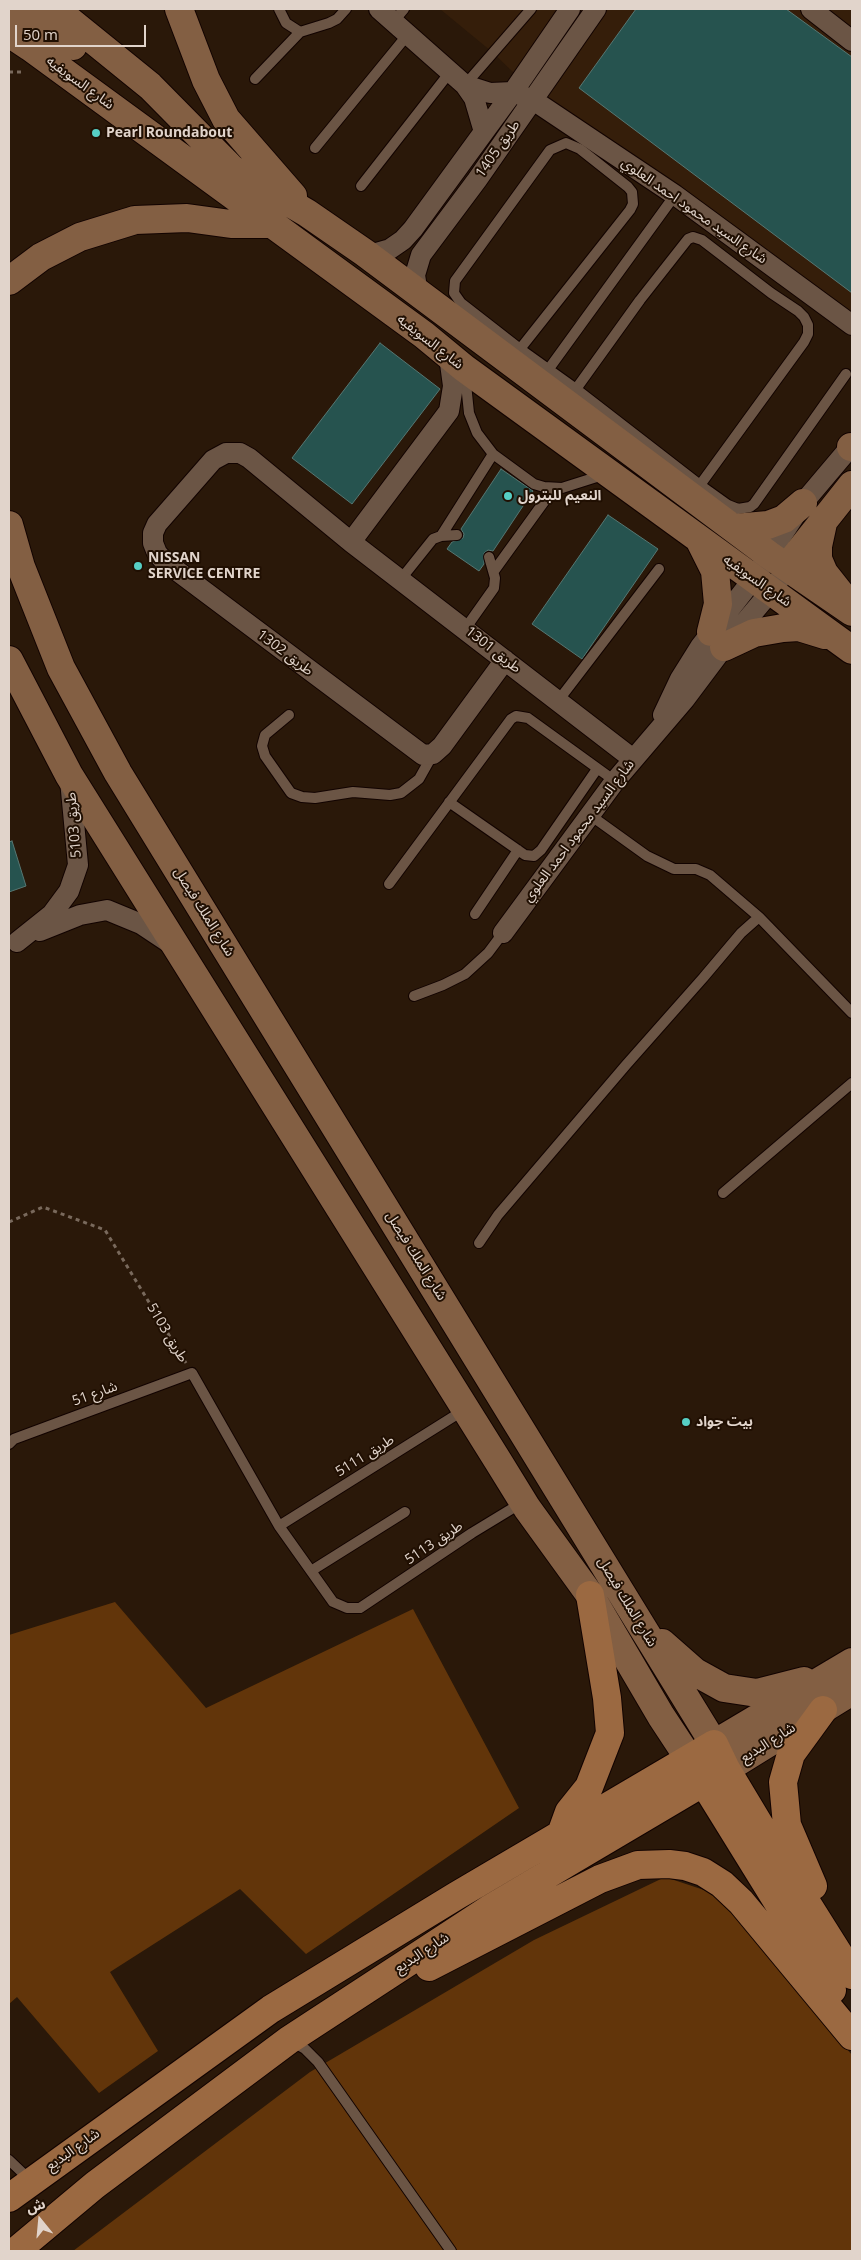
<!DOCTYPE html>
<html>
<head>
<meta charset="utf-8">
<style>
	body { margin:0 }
	#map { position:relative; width:861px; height:2260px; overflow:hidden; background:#2a1809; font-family:"Open Sans","Noto Sans Arabic",sans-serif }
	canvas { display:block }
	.frame { position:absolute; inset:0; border:10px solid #e1d4cb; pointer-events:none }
	.north { position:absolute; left:15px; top:2195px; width:50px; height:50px; -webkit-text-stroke:4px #200f02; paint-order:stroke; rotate:343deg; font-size:14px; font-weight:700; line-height:20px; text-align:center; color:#e1d4cb }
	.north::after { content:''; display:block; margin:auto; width:18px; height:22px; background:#e1d4cb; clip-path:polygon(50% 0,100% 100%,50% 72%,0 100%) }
	.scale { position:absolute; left:15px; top:25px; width:131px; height:22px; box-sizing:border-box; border:2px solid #e1d4cb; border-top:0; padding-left:6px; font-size:15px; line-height:18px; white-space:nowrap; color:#e1d4cb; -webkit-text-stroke:4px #200f02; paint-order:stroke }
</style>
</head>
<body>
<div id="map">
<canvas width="861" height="2260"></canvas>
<div class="frame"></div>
<div class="north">ش</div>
<div class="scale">50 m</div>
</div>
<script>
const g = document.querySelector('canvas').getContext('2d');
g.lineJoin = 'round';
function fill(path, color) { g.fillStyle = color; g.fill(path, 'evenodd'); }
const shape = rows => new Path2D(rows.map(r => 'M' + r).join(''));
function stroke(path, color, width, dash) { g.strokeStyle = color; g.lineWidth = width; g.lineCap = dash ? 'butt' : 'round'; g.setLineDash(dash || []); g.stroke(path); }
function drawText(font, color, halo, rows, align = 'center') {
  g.font = font + ' "Open Sans","Noto Sans Arabic",sans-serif'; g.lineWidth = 4; g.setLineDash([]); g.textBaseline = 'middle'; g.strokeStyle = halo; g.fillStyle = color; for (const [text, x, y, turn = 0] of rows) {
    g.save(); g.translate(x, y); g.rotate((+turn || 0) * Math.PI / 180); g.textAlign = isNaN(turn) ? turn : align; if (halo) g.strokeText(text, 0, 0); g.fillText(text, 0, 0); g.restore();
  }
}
fill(shape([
	[440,9,852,9,852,327,556,113,491,51]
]), '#351e0a');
fill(shape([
	[115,1602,206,1708,413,1609,519,1808,306,1954,240,1889,110,1972,158,2051,99,2093,17,1997,9,2004,9,1635],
	[665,1877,716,1894,852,2055,852,2251,73,2251,310,2072,534,1940]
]), '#62350a');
const building = shape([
	[636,9,786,9,852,57,852,293,579,88,636,9],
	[380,343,440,389,352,504,292,458,380,343],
	[501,469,533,491,493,551,488,550,484,553,484,564,479,571,447,549,452,542,463,538,464,534,461,529,501,469],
	[608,515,658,549,582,659,532,624,608,515],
	[12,841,26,886,9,892,9,842,12,841]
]);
fill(building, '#26534f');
stroke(building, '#567773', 1);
const lane = shape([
	[279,9,286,23,300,32],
	[394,21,404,9],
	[255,79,300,32,329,23,337,19,346,9],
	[465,85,531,9],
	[315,148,409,33],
	[361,186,450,72],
	[520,349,630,210,633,204,632,192,628,187,580,149,566,143,550,150,455,281,454,293,461,303,520,349,576,389,700,485,728,505,738,509,750,507,754,504,846,374],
	[548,370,675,195],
	[465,374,469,413,477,433,493,454,534,484,544,487,562,488,606,474],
	[576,389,640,300,688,239,693,237,702,240,771,293,798,311,804,317,808,325,808,334,804,342,700,485],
	[441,536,493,454],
	[494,571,554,488],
	[401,579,433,539,441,536,457,535],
	[465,629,494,588,495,578,489,557],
	[558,701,659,569],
	[289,715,265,735,262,746,265,756,291,793,302,797,315,798,353,792,390,795,401,793,419,779,433,754],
	[449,802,525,855,534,856,541,850,597,769],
	[389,884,511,719,516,716,528,718,615,781],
	[475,914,518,850],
	[759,917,852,1013],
	[414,996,443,985,465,974,488,953,503,933],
	[723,1193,852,1083],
	[479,1243,498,1215,626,1065,703,978,741,933,759,917,710,875,696,869,674,869,647,856,590,815],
	[9,1444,14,1439,192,1373,279,1526,333,1602,347,1608,360,1608,472,1533,523,1502],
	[279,1526,464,1410],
	[311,1571,405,1512],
	[291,2041,305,2049,318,2062,451,2251],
	[9,2160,30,2180]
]);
const street = shape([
	[379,9,465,85,474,98,484,132],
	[811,9,852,41],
	[465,85,490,93,513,92,533,100,675,195,852,325],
	[365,253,376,253,390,249,403,240,413,229,513,92,570,9],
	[418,294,415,275,421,255,477,180,596,9],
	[351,542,449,411,453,386,449,356],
	[505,660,442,746,433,754,423,755,164,561,157,553,153,543,153,533,157,524,213,460,226,453,240,453,249,458,351,542,633,759],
	[663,715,680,679,700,647,754,578,803,503,852,445],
	[40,931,80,915,107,910,141,924,171,944],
	[503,933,615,781,685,699,724,647,772,590,779,580],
	[17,942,52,914,69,891,78,865,70,780]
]);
const secondary = shape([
	[55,9,150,86,232,169,307,213,365,253,769,555,852,612],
	[179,9,206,80,226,119,293,196],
	[9,11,26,15,43,24,73,46],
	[9,33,30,47,424,335,464,368,852,650],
	[9,281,41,257,80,237,135,220,187,218,231,224,271,224],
	[851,447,852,447],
	[823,523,818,546,818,559,824,573,843,597],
	[9,525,21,567,61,668,118,773,714,1744,852,1662],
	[735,528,768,525,784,519,803,503],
	[700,541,715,571,718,604,711,632],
	[787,567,852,485],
	[724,647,754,633,783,628,799,627,825,635],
	[9,660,69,775,498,1461,527,1508,590,1595,661,1716,688,1757],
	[662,1643,695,1672,724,1688,757,1693,804,1681],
	[726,1769,852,1691]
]);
const primary = shape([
	[694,1767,832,1990],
	[561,1834,569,1812,589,1787,610,1733,607,1698,590,1595],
	[813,1886,787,1825,783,1782,791,1754,823,1710],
	[429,1967,600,1879,638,1865,669,1864,685,1866,703,1872,722,1884,741,1902,852,2036],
	[9,2198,271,2009,456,1896,714,1744,726,1769,801,1894,852,1975],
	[16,2251,95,2185,289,2040,491,1908,726,1769]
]);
stroke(lane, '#120300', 12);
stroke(street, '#120300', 22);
stroke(secondary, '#120300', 30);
stroke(primary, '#120300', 30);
stroke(shape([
	[9,72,25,72],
	[9,1222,43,1207,105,1230,186,1363]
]), '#79695c', 3, [4, 4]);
stroke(lane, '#6b5545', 10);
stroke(street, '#6b5545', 20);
stroke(secondary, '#835f43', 28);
stroke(primary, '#9b6941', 28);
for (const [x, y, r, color] of [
	[96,133,5,"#56cec4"],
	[508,496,5,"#56cec4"],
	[138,566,5,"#56cec4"],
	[686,1422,5,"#56cec4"]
]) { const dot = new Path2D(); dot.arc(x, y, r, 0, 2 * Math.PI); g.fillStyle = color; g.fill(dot); stroke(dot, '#200f02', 2); }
drawText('14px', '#e1d4cb', '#200f02', [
	["شارع السويفيه",80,83,36],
	["طريق 1405",498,149,-55],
	["شارع السيد محمود احمد العلوي",694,211,35],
	["شارع السويفيه",430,342,38],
	["شارع السويفيه",757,581,35],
	["طريق 1301",493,650,38],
	["طريق 1302",285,653,37],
	["طريق 5103",74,825,-95],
	["شارع السيد محمود احمد العلوي",579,831,-53],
	["شارع الملك فيصل",204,912,58],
	["شارع الملك فيصل",416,1256,58],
	["طريق 5103",167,1333,59],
	["شارع 51",95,1394,-20],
	["طريق 5111",365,1456,-32],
	["طريق 5113",434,1543,-34],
	["شارع الملك فيصل",627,1602,59],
	["شارع البديع",768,1743,-32],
	["شارع البديع",422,1953,-33],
	["شارع البديع",73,2150,-35]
]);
drawText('bold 14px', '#e1d4cb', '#200f02', [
	["Pearl Roundabout",106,133],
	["النعيم للبترول",518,496],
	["NISSAN",148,558],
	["SERVICE CENTRE",148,574],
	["بيت جواد",696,1422]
], 'left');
</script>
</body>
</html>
